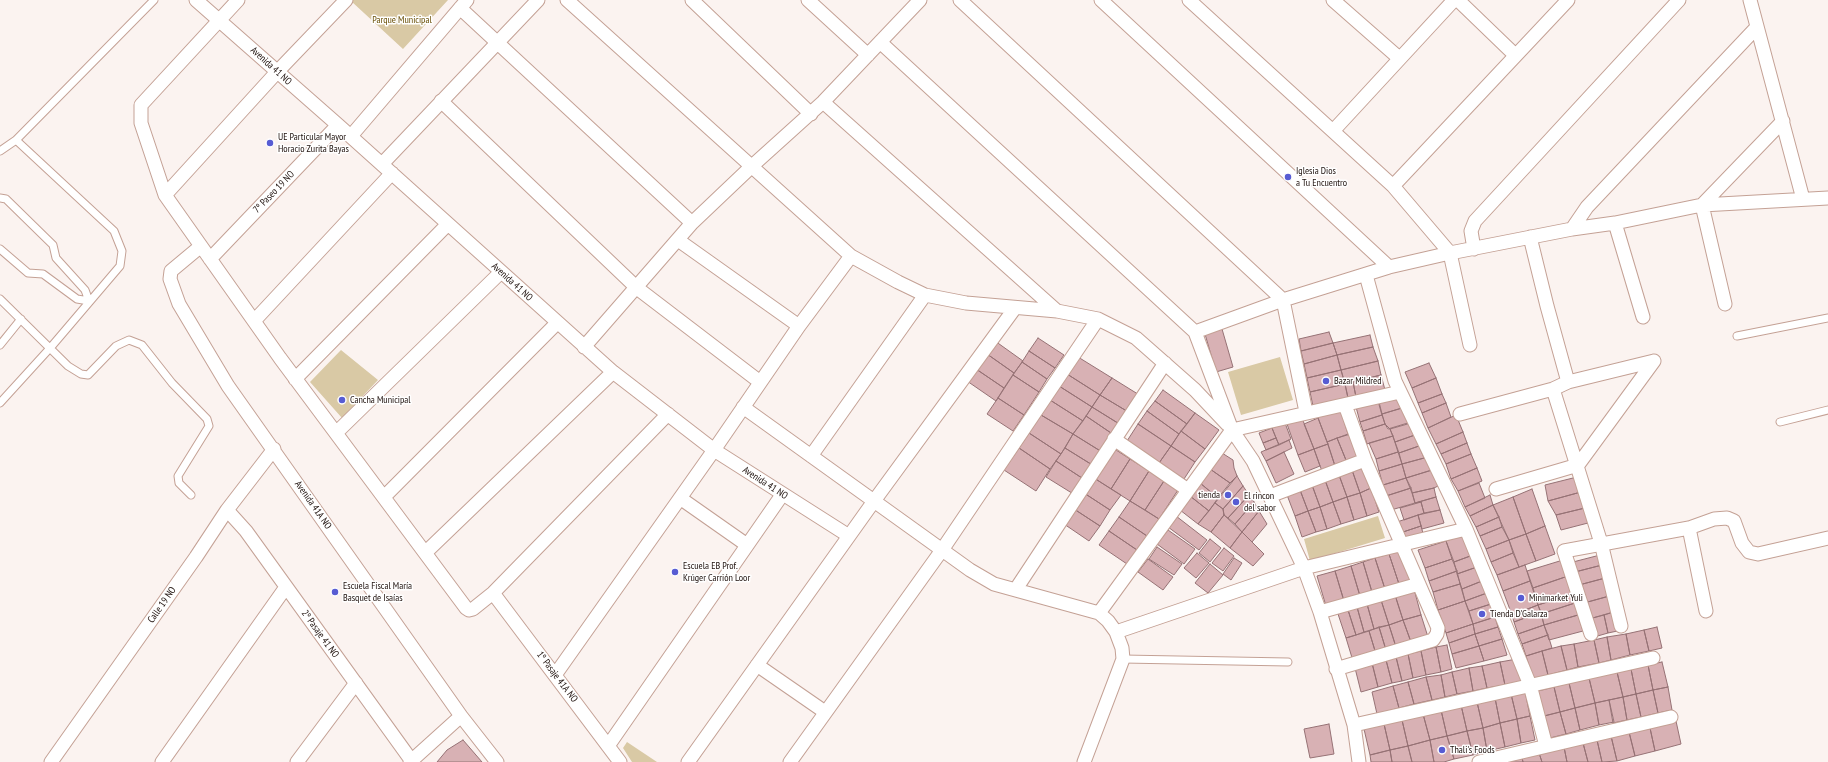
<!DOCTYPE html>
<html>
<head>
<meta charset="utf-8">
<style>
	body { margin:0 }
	canvas { display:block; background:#fbf3f0 }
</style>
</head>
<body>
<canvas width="1828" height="762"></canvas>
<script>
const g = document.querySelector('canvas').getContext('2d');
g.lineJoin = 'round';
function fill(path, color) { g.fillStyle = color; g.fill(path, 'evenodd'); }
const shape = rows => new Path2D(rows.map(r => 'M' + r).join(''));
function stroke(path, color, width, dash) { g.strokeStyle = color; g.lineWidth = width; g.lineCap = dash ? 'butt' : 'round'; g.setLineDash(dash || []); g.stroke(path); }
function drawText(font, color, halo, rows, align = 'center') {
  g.font = font + ' "PT Sans Narrow",sans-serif'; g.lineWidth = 3; g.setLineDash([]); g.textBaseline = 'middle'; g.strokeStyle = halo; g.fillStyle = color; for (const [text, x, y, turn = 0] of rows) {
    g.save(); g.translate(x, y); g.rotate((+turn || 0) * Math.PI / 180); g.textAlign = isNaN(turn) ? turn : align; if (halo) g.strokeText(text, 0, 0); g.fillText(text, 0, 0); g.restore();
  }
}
fill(shape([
	[353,0,448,0,403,49,351,1],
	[341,350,378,380,342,418,310,382],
	[1280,357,1293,400,1241,415,1228,372],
	[1378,516,1385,538,1310,561,1304,539],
	[627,742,657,762,632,762,623,748]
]), '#d9c9a5');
const building = shape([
	[1222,329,1233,367,1216,372,1205,334,1222,329],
	[1329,332,1333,343,1301,351,1299,339,1329,332],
	[1370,335,1373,347,1337,355,1333,343,1370,335],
	[1038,338,1064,355,1055,368,1029,351,1038,338],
	[995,341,1023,361,1014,373,987,354,995,341],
	[1333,343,1337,355,1304,364,1301,351,1333,343],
	[1373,347,1378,361,1341,370,1337,355,1373,347],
	[1029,351,1055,368,1047,379,1022,362,1029,351],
	[987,354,1014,373,1004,388,976,369,987,354],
	[1337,355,1341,370,1307,378,1304,364,1337,355],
	[1078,357,1112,378,1100,395,1067,374,1078,357],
	[1378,361,1381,375,1345,384,1341,370,1378,361],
	[1022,362,1047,379,1039,392,1013,375,1022,362],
	[1429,363,1436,378,1412,388,1405,372,1429,363],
	[976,369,1004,388,996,401,967,381,976,369],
	[1341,370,1345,384,1310,392,1307,378,1341,370],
	[1067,374,1100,395,1092,407,1059,386,1067,374],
	[1013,375,1039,392,1024,415,998,398,1013,375],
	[1381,375,1385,390,1356,397,1353,382,1381,375],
	[1112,378,1141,396,1130,413,1100,395,1112,378],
	[1436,378,1442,394,1418,403,1412,388,1436,378],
	[1353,382,1356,397,1348,398,1345,384,1353,382],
	[1345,384,1348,398,1313,406,1310,392,1345,384],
	[1059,386,1092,407,1083,421,1050,400,1059,386],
	[1163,390,1195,413,1187,424,1155,401,1163,390],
	[1442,394,1446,403,1422,413,1418,403,1442,394],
	[1100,395,1130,413,1121,425,1092,407,1100,395],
	[1398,396,1402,408,1382,414,1379,402,1398,396],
	[998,398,1024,415,1013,431,987,414,998,398],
	[1050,400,1083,421,1073,434,1041,415,1050,400],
	[1155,401,1187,424,1179,434,1147,411,1155,401],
	[1378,401,1382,415,1360,422,1356,407,1378,401],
	[1446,403,1451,417,1428,428,1422,413,1446,403],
	[1092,407,1121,425,1114,435,1086,416,1092,407],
	[1340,408,1348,434,1327,442,1317,415,1340,408],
	[1402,408,1411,422,1388,429,1385,424,1382,414,1402,408],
	[1147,411,1179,434,1171,446,1138,424,1147,411],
	[1195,413,1219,430,1205,449,1181,431,1195,413],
	[1041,415,1073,434,1061,454,1029,433,1041,415],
	[1382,415,1385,424,1363,431,1360,422,1382,415],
	[1456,415,1463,432,1436,444,1428,428,1456,415],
	[1086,416,1114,435,1102,452,1073,434,1086,416],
	[1302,418,1314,449,1298,455,1287,424,1302,418],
	[1318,418,1328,444,1314,449,1304,424,1318,418],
	[1285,423,1291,439,1279,445,1272,428,1285,423],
	[1411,423,1415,435,1395,442,1390,429,1411,423],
	[1138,424,1171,446,1159,463,1127,441,1138,424],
	[1385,424,1390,429,1393,436,1367,444,1363,431,1385,424],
	[1272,428,1276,438,1263,443,1259,433,1272,428],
	[1181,431,1205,449,1195,462,1171,446,1181,431],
	[1463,432,1467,443,1441,454,1436,444,1463,432],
	[1029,433,1061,454,1050,469,1019,448,1029,433],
	[1354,433,1362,459,1348,465,1337,438,1354,433],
	[1073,434,1102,452,1094,466,1065,448,1073,434],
	[1415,435,1419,446,1399,453,1395,442,1415,435],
	[1393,436,1398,452,1376,459,1369,443,1393,436],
	[1276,438,1279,445,1266,450,1263,443,1276,438],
	[1337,438,1348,465,1336,469,1327,442,1337,438],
	[1289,440,1292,448,1266,461,1261,452,1289,440],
	[1467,443,1471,454,1446,464,1441,454,1467,443],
	[1328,444,1336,469,1323,474,1314,449,1328,444],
	[1171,446,1195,462,1184,479,1159,463,1171,446],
	[1419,446,1424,458,1402,464,1399,453,1419,446],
	[1019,448,1050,469,1036,491,1004,470,1019,448],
	[1065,448,1094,466,1085,480,1056,461,1065,448],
	[1113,448,1130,459,1111,489,1094,478,1113,448],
	[1314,449,1320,466,1305,472,1298,455,1314,449],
	[1284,452,1294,474,1276,483,1266,461,1284,452],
	[1398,452,1402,464,1379,471,1376,459,1398,452],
	[1222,453,1233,460,1234,468,1237,476,1230,483,1210,469,1222,453],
	[1471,454,1477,468,1451,479,1446,464,1471,454],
	[1428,457,1432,470,1406,478,1402,464,1428,457],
	[1130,459,1149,471,1130,501,1111,489,1130,459],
	[1056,461,1085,480,1075,495,1046,477,1056,461],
	[1402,464,1406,478,1383,485,1379,471,1402,464],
	[1363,466,1371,488,1360,493,1352,470,1363,466],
	[1477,468,1482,481,1458,491,1451,479,1477,468],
	[1210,469,1230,483,1218,498,1200,483,1210,469],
	[1352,470,1360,493,1347,497,1339,475,1352,470],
	[1432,470,1438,486,1434,488,1412,493,1406,478,1432,470],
	[1149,471,1164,481,1145,510,1130,501,1149,471],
	[1339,475,1347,497,1333,502,1325,480,1339,475],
	[1237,476,1243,486,1223,509,1215,503,1237,476],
	[1577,477,1581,492,1548,501,1545,485,1577,477],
	[1094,478,1121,495,1110,510,1084,493,1094,478],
	[1406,478,1411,488,1386,496,1383,485,1406,478],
	[1325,480,1333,502,1320,507,1312,485,1325,480],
	[1164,481,1178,490,1159,519,1145,510,1164,481],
	[1200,483,1218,498,1209,511,1190,496,1200,483],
	[1479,483,1485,498,1465,507,1458,491,1479,483],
	[1312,485,1320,507,1308,511,1300,490,1312,485],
	[1243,486,1249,495,1228,518,1224,515,1223,509,1243,486],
	[1371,488,1379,512,1367,516,1360,493,1371,488],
	[1411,488,1415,503,1391,510,1386,496,1411,488],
	[1434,488,1436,497,1415,503,1412,493,1434,488],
	[1532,489,1545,526,1526,534,1513,497,1532,489],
	[1300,490,1308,511,1295,516,1287,495,1300,490],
	[1581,492,1585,508,1556,515,1548,501,1581,492],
	[1084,493,1110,510,1100,526,1074,509,1084,493],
	[1360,493,1367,516,1354,520,1347,497,1360,493],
	[1249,495,1254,502,1235,524,1228,518,1249,495],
	[1490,495,1493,505,1470,516,1465,507,1490,495],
	[1190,496,1209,511,1198,524,1180,510,1190,496],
	[1347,497,1354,520,1341,524,1333,502,1347,497],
	[1436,497,1440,510,1424,513,1421,502,1415,503,1436,497],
	[1513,497,1526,534,1509,540,1493,505,1513,497],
	[1130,501,1159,519,1147,536,1119,517,1130,501],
	[1254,502,1259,511,1242,532,1235,524,1254,502],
	[1333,502,1341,524,1327,529,1320,507,1333,502],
	[1421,502,1424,513,1404,520,1400,508,1421,502],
	[1215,503,1223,509,1224,515,1211,532,1198,524,1215,503],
	[1493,505,1499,517,1476,527,1470,516,1493,505],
	[1320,507,1327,529,1316,532,1308,511,1320,507],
	[1585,508,1588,523,1561,530,1556,515,1585,508],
	[1074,509,1100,526,1089,541,1064,524,1074,509],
	[1440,510,1444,523,1422,529,1418,515,1440,510],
	[1259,511,1267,524,1252,542,1242,532,1259,511],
	[1308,511,1316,532,1302,537,1295,516,1308,511],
	[1224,515,1242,532,1230,548,1211,532,1224,515],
	[1418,515,1421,526,1400,533,1397,522,1418,515],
	[1176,516,1207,540,1199,550,1168,527,1176,516],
	[1119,517,1147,536,1137,550,1109,531,1119,517],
	[1499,517,1502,527,1480,536,1476,527,1499,517],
	[1421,526,1424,537,1403,542,1400,533,1421,526],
	[1545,526,1555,554,1536,561,1526,534,1545,526],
	[1502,527,1509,540,1486,549,1480,536,1502,527],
	[1168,530,1195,549,1184,564,1157,544,1168,530],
	[1109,531,1137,550,1127,564,1099,545,1109,531],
	[1242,532,1264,554,1253,566,1230,548,1242,532],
	[1466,534,1473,555,1454,562,1446,541,1466,534],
	[1526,534,1536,561,1519,567,1509,540,1526,534],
	[1210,539,1221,548,1210,562,1199,553,1210,539],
	[1509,540,1513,553,1491,562,1486,549,1509,540],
	[1446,541,1452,559,1425,568,1418,550,1446,541],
	[1157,547,1182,564,1174,575,1149,559,1157,547],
	[1224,548,1234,556,1223,571,1212,563,1224,548],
	[1403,549,1413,579,1399,584,1389,554,1403,549],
	[1197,553,1209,563,1196,578,1184,568,1197,553],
	[1513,553,1519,567,1497,575,1491,562,1513,553],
	[1389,554,1399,584,1385,589,1375,558,1389,554],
	[1604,554,1606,564,1575,572,1573,562,1604,554],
	[1473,555,1477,567,1457,574,1454,562,1473,555],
	[1234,558,1242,563,1231,580,1223,574,1234,558],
	[1375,558,1385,589,1372,592,1363,562,1375,558],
	[1148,559,1173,577,1163,590,1138,572,1148,559],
	[1452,559,1457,571,1429,581,1425,568,1452,559],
	[1563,560,1568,576,1533,588,1527,571,1563,560],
	[1363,562,1372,592,1360,596,1351,566,1363,562],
	[1210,564,1223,575,1208,593,1195,583,1210,564],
	[1606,564,1609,577,1579,585,1575,572,1606,564],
	[1525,565,1530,581,1503,591,1497,575,1525,565],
	[1351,566,1360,596,1344,601,1335,571,1351,566],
	[1477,567,1482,581,1462,589,1457,574,1477,567],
	[1335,571,1344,601,1326,606,1317,576,1335,571],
	[1457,571,1460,584,1433,592,1429,581,1457,571],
	[1568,576,1572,594,1538,605,1533,588,1568,576],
	[1609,577,1613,595,1584,603,1579,585,1609,577],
	[1482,581,1487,593,1465,601,1462,589,1482,581],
	[1530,581,1538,605,1512,615,1503,591,1530,581],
	[1460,584,1465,601,1438,610,1433,592,1460,584],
	[1414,589,1421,615,1403,620,1395,595,1414,589],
	[1487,593,1491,604,1469,611,1465,601,1487,593],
	[1572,594,1575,603,1541,614,1538,605,1572,594],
	[1395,595,1403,620,1389,625,1381,600,1395,595],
	[1613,595,1617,611,1589,619,1584,603,1613,595],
	[1381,600,1389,625,1374,629,1367,604,1381,600],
	[1465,601,1473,624,1446,633,1438,610,1465,601],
	[1575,603,1578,615,1544,625,1541,614,1575,603],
	[1367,604,1374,629,1364,632,1357,607,1367,604],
	[1491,604,1495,617,1473,624,1469,611,1491,604],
	[1538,605,1541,612,1514,622,1512,615,1538,605],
	[1357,607,1364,632,1356,635,1348,610,1357,607],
	[1348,610,1356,635,1346,638,1338,614,1348,610],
	[1617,611,1622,630,1608,633,1604,615,1617,611],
	[1541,612,1544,625,1518,634,1514,622,1541,612],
	[1421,615,1428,637,1411,642,1403,620,1421,615],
	[1578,615,1583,631,1549,640,1544,625,1578,615],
	[1604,615,1608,633,1594,637,1589,619,1604,615],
	[1495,617,1498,627,1475,634,1473,624,1495,617],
	[1403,620,1411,642,1396,647,1389,625,1403,620],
	[1473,624,1475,634,1449,643,1446,633,1473,624],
	[1389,625,1396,647,1386,650,1379,627,1389,625],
	[1544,625,1548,635,1522,644,1518,634,1544,625],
	[1379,627,1386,650,1376,654,1369,631,1379,627],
	[1498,627,1502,639,1479,646,1475,634,1498,627],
	[1657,627,1662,648,1649,651,1644,630,1657,627],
	[1644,630,1649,651,1630,655,1626,634,1644,630],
	[1369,631,1376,654,1353,661,1346,638,1369,631],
	[1475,634,1479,646,1452,654,1449,643,1475,634],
	[1626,634,1630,655,1611,660,1607,637,1626,634],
	[1548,635,1552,648,1526,656,1522,644,1548,635],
	[1607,637,1611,660,1599,663,1594,640,1607,637],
	[1502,639,1507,655,1484,661,1479,646,1502,639],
	[1594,640,1599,663,1578,667,1574,644,1594,640],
	[1574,644,1578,667,1567,670,1561,646,1574,644],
	[1447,645,1452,669,1441,672,1436,647,1447,645],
	[1479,646,1484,661,1456,668,1452,654,1479,646],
	[1561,646,1567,670,1548,675,1542,651,1561,646],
	[1436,647,1441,672,1426,675,1421,651,1436,647],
	[1421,651,1426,675,1413,678,1408,654,1421,651],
	[1542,651,1548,675,1533,679,1526,656,1542,651],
	[1408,654,1413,678,1402,681,1396,657,1408,654],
	[1396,657,1402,681,1392,683,1386,660,1396,657],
	[1517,659,1521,682,1505,685,1500,662,1517,659],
	[1386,660,1392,683,1378,687,1372,663,1386,660],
	[1500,662,1505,685,1487,688,1482,666,1500,662],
	[1662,662,1668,687,1653,690,1648,665,1662,662],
	[1372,663,1378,687,1361,692,1355,668,1372,663],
	[1648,665,1653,690,1636,694,1631,669,1648,665],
	[1482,666,1487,688,1473,691,1469,668,1482,666],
	[1469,668,1473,691,1457,694,1452,672,1469,668],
	[1631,669,1636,694,1623,697,1617,672,1631,669],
	[1452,672,1457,694,1445,697,1441,675,1452,672],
	[1617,672,1623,697,1595,703,1589,678,1617,672],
	[1441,675,1445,697,1432,700,1426,677,1441,675],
	[1426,677,1432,700,1414,704,1408,682,1426,677],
	[1589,678,1595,703,1575,708,1569,683,1589,678],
	[1408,682,1414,704,1399,708,1393,686,1408,682],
	[1569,683,1575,708,1560,712,1554,687,1569,683],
	[1393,686,1399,708,1377,714,1372,692,1393,686],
	[1554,687,1560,712,1544,716,1538,691,1554,687],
	[1668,687,1672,710,1658,713,1653,690,1668,687],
	[1653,690,1658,713,1641,717,1636,694,1653,690],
	[1525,691,1530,716,1517,719,1511,694,1525,691],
	[1511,694,1517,719,1500,723,1495,698,1511,694],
	[1636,694,1641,717,1627,720,1623,697,1636,694],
	[1623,697,1627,720,1613,723,1609,700,1623,697],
	[1495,698,1500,723,1483,728,1477,702,1495,698],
	[1609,700,1614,722,1599,725,1595,703,1609,700],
	[1477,702,1483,728,1467,731,1461,705,1477,702],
	[1595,703,1599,725,1580,730,1575,708,1595,703],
	[1461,705,1467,731,1447,736,1441,710,1461,705],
	[1575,708,1580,730,1566,734,1560,712,1575,708],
	[1441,710,1447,736,1430,740,1423,714,1441,710],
	[1560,712,1566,734,1550,738,1544,716,1560,712],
	[1423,714,1430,740,1408,746,1402,720,1423,714],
	[1530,716,1535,740,1521,743,1517,719,1530,716],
	[1517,719,1521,743,1505,747,1500,723,1517,719],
	[1402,720,1408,746,1390,750,1384,724,1402,720],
	[1676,721,1681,744,1655,751,1650,728,1676,721],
	[1500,723,1505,747,1487,751,1483,728,1500,723],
	[1329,724,1334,754,1310,758,1304,729,1329,724],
	[1384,724,1390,750,1370,755,1364,729,1384,724],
	[1483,728,1487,751,1473,755,1467,731,1483,728],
	[1650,728,1655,751,1635,756,1629,732,1650,728],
	[1467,731,1473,755,1454,759,1447,736,1467,731],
	[1629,732,1635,756,1617,761,1611,736,1629,732],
	[1447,736,1454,759,1444,762,1434,762,1430,740,1447,736],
	[1611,736,1617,761,1602,762,1597,740,1611,736],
	[463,740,482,762,437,762,447,750,463,740],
	[1430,740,1434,762,1412,762,1408,746,1430,740],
	[1597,740,1602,762,1588,762,1583,743,1597,740],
	[1583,743,1588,762,1567,762,1564,747,1583,743],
	[1408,746,1412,762,1392,762,1390,750,1408,746],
	[1564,747,1567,762,1542,762,1539,753,1564,747],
	[1390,750,1392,762,1371,762,1370,755,1390,750],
	[1539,753,1542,762,1523,762,1522,758,1539,753],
	[1522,758,1523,762,1504,762,1522,758]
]);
fill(building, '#d8b1b4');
stroke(building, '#967275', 1);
const service = shape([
	[0,151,16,140,154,0],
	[0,198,6,199,53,245,56,258,85,290,89,301,77,299,43,274,28,273,0,249],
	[0,299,68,366,81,374,88,375,116,346,129,340,142,345,172,383,207,419,209,426,178,476,179,483,191,495],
	[1737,336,1828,318],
	[0,345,21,319],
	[0,403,51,347,120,266,122,251,114,231,16,140],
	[1780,422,1828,410],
	[1123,659,1288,662]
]);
const minor = shape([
	[196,0,338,125,613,372,714,450,849,536],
	[238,0,141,105,141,123,165,195,280,358,466,608,469,610,473,609,493,593,668,414],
	[567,0,851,256,898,282,925,295,966,303,1057,311,1098,319,1136,338,1195,390,1227,424],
	[692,0,811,114],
	[808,0,868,55],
	[960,0,1283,300,1306,412],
	[1101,0,1389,267],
	[1189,0,1393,186,1450,253,1572,229,1615,223,1702,205,1828,198],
	[1333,0,1399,58],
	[1458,0,1515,55],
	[1750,0,1803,199],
	[460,8,692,223],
	[880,42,1195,332,1232,430,1253,461,1304,568,1320,612,1354,725,1359,762],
	[441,101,637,288,760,382],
	[823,102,1057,311],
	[1333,131,1454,0],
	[351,136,467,0],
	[382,164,538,0],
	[1393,186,1568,0],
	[165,195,277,72,346,0],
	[1615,223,1643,317],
	[1572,229,1587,207,1757,27],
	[1530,237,1547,306,1568,382],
	[678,240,799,326],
	[201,246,171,271,170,279,179,304,228,386,461,716,497,762],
	[1474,249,1471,231,1475,221,1679,0],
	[210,259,338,125],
	[1366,275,1395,381,1466,529,1530,685,1546,746],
	[1725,304,1702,205,1783,121],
	[254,321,392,173],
	[1195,332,1283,300,1389,267,1450,253,1470,345],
	[584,347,692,223,752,166,823,102,920,0],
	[295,379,448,224],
	[1553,389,1601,543,1621,626],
	[743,407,970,570,994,584,1099,613,1108,621,1116,632,1122,648,1123,659,1084,762],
	[1460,414,1553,389,1568,382,1654,361],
	[336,433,501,272],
	[1114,439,1188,490],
	[811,456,925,295],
	[1496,489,1578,465,1654,361],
	[1270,496,1365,460],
	[384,497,557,323],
	[680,498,747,545],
	[227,510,246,531,411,760],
	[1689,528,1706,611],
	[425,553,613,372],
	[1016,589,1165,363],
	[493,593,620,762],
	[1320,612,1419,584],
	[1099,613,1232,430,1400,392],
	[1116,632,1304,568,1466,529],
	[1591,634,1564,551,1689,528,1714,519,1727,518,1734,521,1742,543,1749,552,1758,554,1828,538],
	[757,665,825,712],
	[1336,669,1433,640,1437,634,1438,628,1365,460,1345,405],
	[555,675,714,450,799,326,851,256],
	[1354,725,1653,658],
	[608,746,782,495],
	[51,762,196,557,227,510,274,449],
	[162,762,286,587],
	[297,762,356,683],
	[410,762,461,716],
	[688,762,874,501,1015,308],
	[790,762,942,550,1098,319],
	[1479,762,1671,717]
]);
stroke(service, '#c4a195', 9);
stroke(minor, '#c4a195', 15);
stroke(service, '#fff', 7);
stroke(minor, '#fff', 13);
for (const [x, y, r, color] of [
	[270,143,4,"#575cd3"],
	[1288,177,4,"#575cd3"],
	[1326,381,4,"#575cd3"],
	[342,400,4,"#575cd3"],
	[1228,495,4,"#575cd3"],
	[1236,502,4,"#575cd3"],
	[675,572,4,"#575cd3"],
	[335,592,4,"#575cd3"],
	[1521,598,4,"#575cd3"],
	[1482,614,4,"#575cd3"],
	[1442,750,4,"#575cd3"]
]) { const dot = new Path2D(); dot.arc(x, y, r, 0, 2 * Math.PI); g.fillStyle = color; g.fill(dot); stroke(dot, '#fff', 1.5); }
drawText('10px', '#694f06', '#fff', [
	["Parque Municipal",402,20]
]);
drawText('10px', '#1e110d', '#fff', [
	["Avenida 41 NO",271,66,42],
	["7º Paseo 19 NO",274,192,-46],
	["Avenida 41 NO",512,282,42],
	["Avenida 41 NO",765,483,33],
	["Avenida 41A NO",313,505,55],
	["Calle 19 NO",162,605,-55],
	["2º Pasaje 41 NO",320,634,54],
	["1º Pasaje 41A NO",557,677,53]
]);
drawText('10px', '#1e110d', '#fff', [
	["UE Particular Mayor",278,137],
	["Horacio Zurita Bayas",278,149],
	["Iglesia Dios",1296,171],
	["a Tu Encuentro",1296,183],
	["Bazar Mildred",1334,381],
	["Cancha Municipal",350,400],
	["tienda",1220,495,"right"],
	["El rincon",1244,496],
	["del sabor",1244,508],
	["Escuela EB Prof.",683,566],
	["Krúger Carrión Loor",683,578],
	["Escuela Fiscal María",343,586],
	["Basquet de Isaías",343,598],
	["Minimarket Yuli",1529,598],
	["Tienda D'Galarza",1490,614],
	["Thali's Foods",1450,750]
], 'left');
</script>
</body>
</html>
